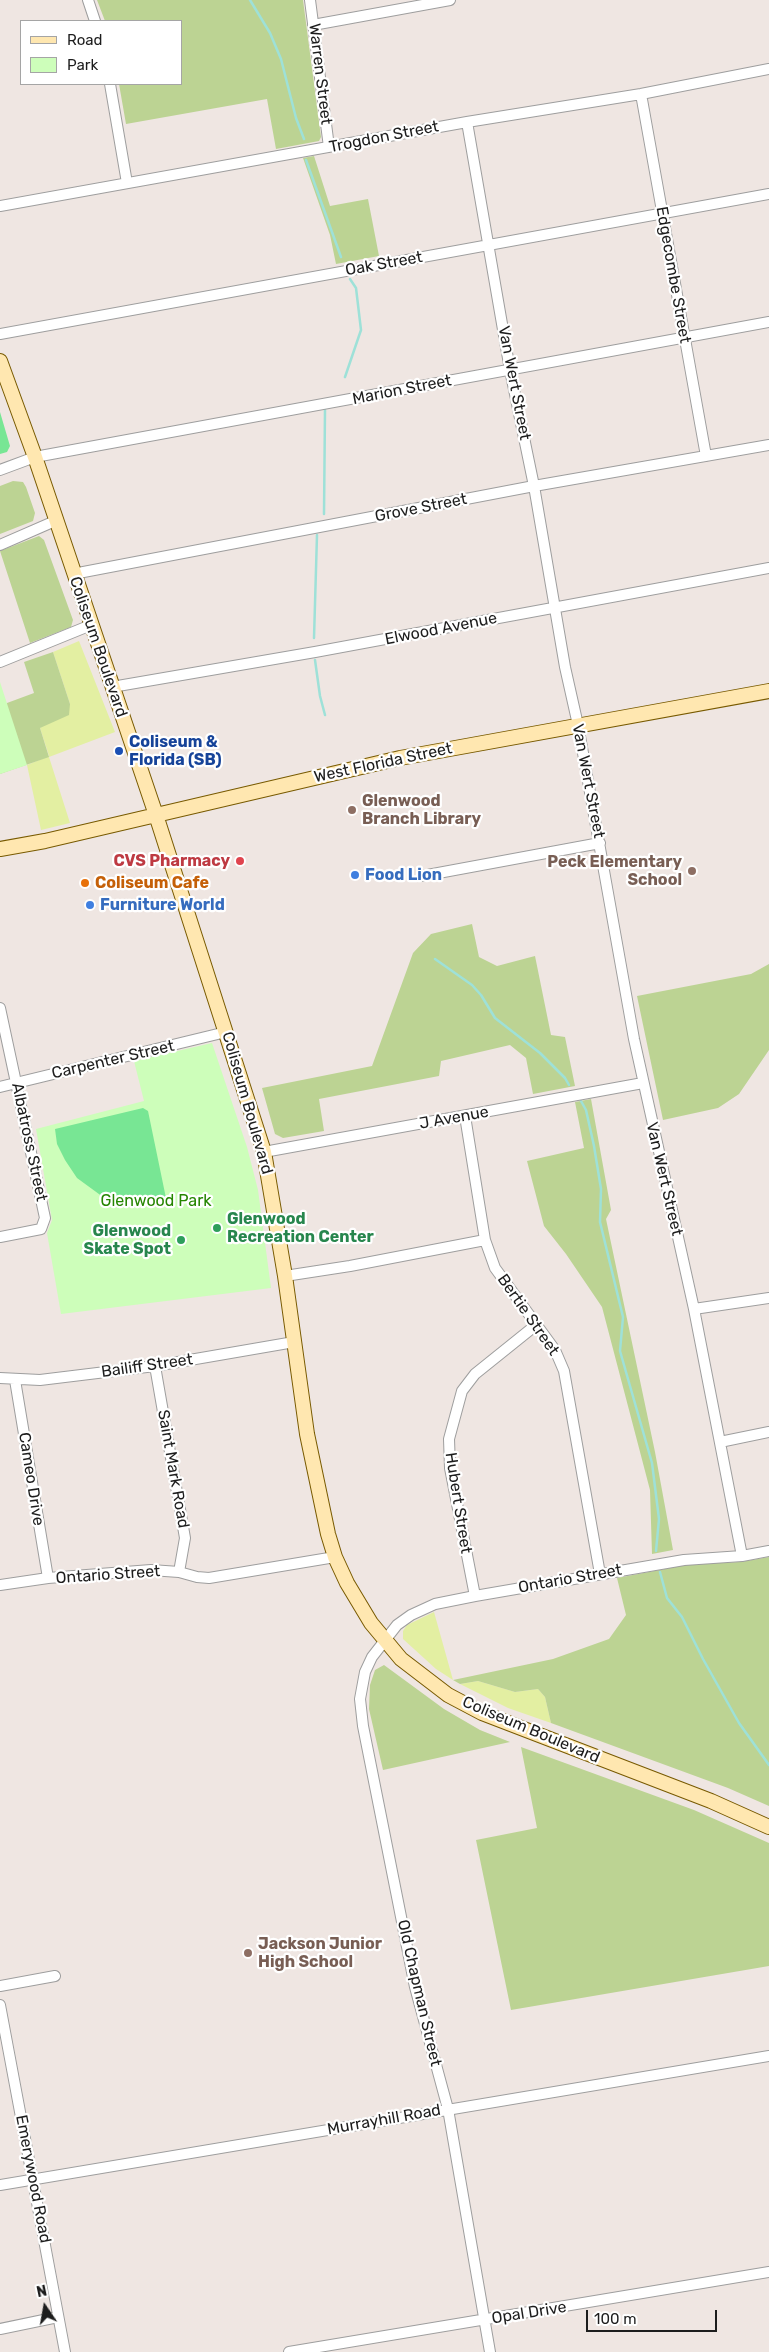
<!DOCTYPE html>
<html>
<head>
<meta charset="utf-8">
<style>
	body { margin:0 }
	#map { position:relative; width:769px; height:2352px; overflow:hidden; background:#efe6e2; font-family:Rubik,sans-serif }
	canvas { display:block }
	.legend { position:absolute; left:20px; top:20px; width:162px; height:65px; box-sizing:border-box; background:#fff; border:1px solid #a5a5a5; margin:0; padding:6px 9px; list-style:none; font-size:15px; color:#1d1d1d }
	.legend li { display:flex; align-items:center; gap:10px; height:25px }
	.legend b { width:25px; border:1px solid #a5a5a5 }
	.north { position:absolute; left:20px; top:2282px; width:50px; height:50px; -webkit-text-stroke:4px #fff; paint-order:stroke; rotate:348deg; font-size:14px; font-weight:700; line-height:20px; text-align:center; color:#1d1d1d }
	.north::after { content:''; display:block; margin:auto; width:18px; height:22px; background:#1d1d1d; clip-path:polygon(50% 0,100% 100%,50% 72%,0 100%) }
	.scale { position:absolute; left:586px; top:2310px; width:131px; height:22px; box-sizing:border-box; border:2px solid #1d1d1d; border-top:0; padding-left:6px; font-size:15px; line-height:18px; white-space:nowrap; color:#1d1d1d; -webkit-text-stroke:4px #fff; paint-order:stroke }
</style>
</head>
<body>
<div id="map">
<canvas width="769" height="2352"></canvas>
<ul class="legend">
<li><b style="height:6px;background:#ffe7b0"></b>Road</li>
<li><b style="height:14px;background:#cdfeba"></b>Park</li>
</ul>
<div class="north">N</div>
<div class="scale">100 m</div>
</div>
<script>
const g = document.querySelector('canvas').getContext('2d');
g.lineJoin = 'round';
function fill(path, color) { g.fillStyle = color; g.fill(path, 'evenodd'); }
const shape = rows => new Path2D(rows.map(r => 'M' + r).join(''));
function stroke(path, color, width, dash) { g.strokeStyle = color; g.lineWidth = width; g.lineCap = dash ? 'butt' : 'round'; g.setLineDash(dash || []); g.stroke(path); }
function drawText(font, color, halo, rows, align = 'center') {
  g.font = font + ' Rubik,sans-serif'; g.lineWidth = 4.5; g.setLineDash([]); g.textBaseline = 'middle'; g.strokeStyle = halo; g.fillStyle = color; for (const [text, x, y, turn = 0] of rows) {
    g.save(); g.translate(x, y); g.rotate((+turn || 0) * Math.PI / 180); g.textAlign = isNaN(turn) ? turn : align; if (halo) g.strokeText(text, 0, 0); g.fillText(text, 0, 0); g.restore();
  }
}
fill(shape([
	[79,641,115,732,49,757,70,823,41,830,27,765,49,756,40,728,70,704,53,652],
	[434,1612,453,1680,436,1669,403,1639,403,1631,407,1625],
	[478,1681,515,1692,538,1689,545,1697,551,1723,508,1708,460,1684]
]), '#e3efa2');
fill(shape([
	[97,0,303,0,321,137,319,141,276,149,267,99,126,124,119,84,181,84,181,21,105,21],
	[314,156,330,206,368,199,379,256,336,264,330,235,303,158],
	[13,481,23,482,26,487,35,513,33,521,0,534,0,486],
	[39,536,44,540,73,620,71,627,30,643,0,551],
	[53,652,70,704,69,715,40,728,49,757,0,774,1,717,7,703,34,693,24,662],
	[472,924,479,957,497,966,535,956,551,1035,565,1037,575,1086,533,1094,526,1058,510,1045,441,1061,439,1076,319,1099,324,1131,283,1138,275,1134,262,1088,372,1066,413,953,431,934],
	[769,964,769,1050,739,1094,718,1108,663,1120,637,996,751,974],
	[591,1099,611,1210,606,1219,655,1452,673,1550,652,1554,650,1490,602,1307,566,1254,544,1226,527,1161,584,1148,575,1102],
	[769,1557,769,1806,728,1788,551,1723,545,1697,538,1689,515,1692,478,1681,460,1684,453,1680,553,1659,609,1639,626,1615,617,1578,691,1564,740,1562],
	[384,1665,444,1709,480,1730,510,1742,383,1770,369,1709,370,1685,375,1670],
	[521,1747,694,1810,769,1843,769,1966,511,2010,476,1840,537,1828]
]), '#bcd393');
fill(shape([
	[0,682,27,765,0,774],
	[212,1043,247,1147,258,1190,271,1288,61,1314,47,1233,52,1220,36,1129,144,1101,134,1061]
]), '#cdfeba');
fill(shape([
	[0,412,10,446,7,452,0,454],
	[143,1108,148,1111,167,1203,138,1205,103,1197,77,1178,65,1160,57,1144,55,1129]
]), '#78e694');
stroke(shape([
	[250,0,270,33,281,59,296,118,304,139],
	[306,160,341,257],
	[345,377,361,330,356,288,350,279],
	[324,514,325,410],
	[314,638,317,535],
	[315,660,320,696,325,715],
	[435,959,472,985,481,995,495,1018,540,1053,565,1078,569,1085],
	[581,1101,586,1110,594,1146,601,1189,600,1222,623,1317,620,1351,652,1463,659,1519,656,1551],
	[660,1572,667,1598,682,1617,703,1659,739,1723,769,1765]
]), '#9ee1d8', 2.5);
const minor = shape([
	[88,0,95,21],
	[310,0,329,147],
	[313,25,450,0],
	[110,84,127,183],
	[641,94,706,456],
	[467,122,510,370,534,486,565,667,578,725,634,1039,694,1309,742,1556],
	[0,206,467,122,641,94,769,69],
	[0,334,769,194],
	[0,470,35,457,769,322],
	[0,545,55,521],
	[73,574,534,486,769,445],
	[0,662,91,625],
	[112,687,315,652,769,568],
	[422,876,600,843],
	[0,1008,45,1218,41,1229,0,1237],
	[0,1087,226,1032],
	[465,1116,485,1240,495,1268,555,1350,564,1371,600,1574],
	[264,1152,643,1083],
	[285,1276,350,1266,485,1240],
	[694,1309,769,1298],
	[155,1366,185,1538,179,1572],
	[0,1378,40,1380,155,1366,294,1342],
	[15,1380,48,1578],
	[720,1442,769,1432],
	[0,1585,48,1578,151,1570,179,1572,197,1577,209,1578,335,1557],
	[475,1596,450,1468,449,1439,462,1391,475,1374,536,1325],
	[0,1986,55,1976],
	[0,2005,65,2352],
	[0,2185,769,2056],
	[0,2329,58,2317],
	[289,2352,769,2272],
	[490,2352,448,2109,415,1987,363,1726,360,1699,365,1672,372,1657,397,1625,411,1615,435,1604,475,1596,684,1560,742,1556,769,1551]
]);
const secondary = shape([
	[0,361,35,457,156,815,264,1152,285,1276,307,1434,328,1534,335,1557,347,1583,371,1623,401,1659,448,1695,482,1713,711,1801,769,1827],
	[0,849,45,841,400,758,769,691]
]);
stroke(minor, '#9e9e9e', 12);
stroke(secondary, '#785a00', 16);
stroke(minor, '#fff', 10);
stroke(secondary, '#ffe7b0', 14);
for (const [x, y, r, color] of [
	[119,751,5,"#1a4fb4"],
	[352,810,5,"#8d6e63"],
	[240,861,5,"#e0444e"],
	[692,871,5,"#8d6e63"],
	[355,875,5,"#3f7fe0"],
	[85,883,5,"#e8710a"],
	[90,905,5,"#3f7fe0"],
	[217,1228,5,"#2e9e5b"],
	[181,1240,5,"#2e9e5b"],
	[248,1953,5,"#8d6e63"]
]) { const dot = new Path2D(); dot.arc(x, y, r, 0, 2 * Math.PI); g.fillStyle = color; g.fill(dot); stroke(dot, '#fff', 2); }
drawText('16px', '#1d1d1d', '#fff', [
	["Warren Street",320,74,83],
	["Trogdon Street",384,137,-11],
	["Oak Street",384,264,-10],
	["Edgecombe Street",673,275,80],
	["Van Wert Street",514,383,79],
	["Marion Street",402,390,-11],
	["Grove Street",421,508,-11],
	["Elwood Avenue",441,629,-11],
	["Coliseum Boulevard",98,647,71],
	["West Florida Street",383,763,-12],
	["Van Wert Street",588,781,79],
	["Carpenter Street",113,1060,-13],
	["Coliseum Boulevard",247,1103,74],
	["J Avenue",454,1118,-10],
	["Albatross Street",29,1142,78],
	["Van Wert Street",664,1179,77],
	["Bertie Street",528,1315,55],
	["Bailiff Street",147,1366,-8],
	["Saint Mark Road",173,1469,80],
	["Cameo Drive",31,1479,81],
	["Hubert Street",458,1503,81],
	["Ontario Street",108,1575,-4],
	["Ontario Street",570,1579,-10],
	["Coliseum Boulevard",531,1730,23],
	["Old Chapman Street",419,1993,77],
	["Murrayhill Road",384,2120,-10],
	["Emerywood Road",33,2179,79],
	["Opal Drive",529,2313,-9]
]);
drawText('bold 16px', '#164399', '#fff', [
	["Coliseum &",129,742],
	["Florida (SB)",129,760]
], 'left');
drawText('bold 16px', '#785e54', '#fff', [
	["Glenwood",362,801],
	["Branch Library",362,819],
	["Peck Elementary",682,862,"right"],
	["School",682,880,"right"],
	["Jackson Junior",258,1944],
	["High School",258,1962]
], 'left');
drawText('bold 16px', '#be3a42', '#fff', [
	["CVS Pharmacy",230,861]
], 'right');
drawText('bold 16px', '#366cbe', '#fff', [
	["Food Lion",365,875],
	["Furniture World",100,905]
], 'left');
drawText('bold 16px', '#c56008', '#fff', [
	["Coliseum Cafe",95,883]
], 'left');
drawText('16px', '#258501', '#fff', [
	["Glenwood Park",156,1201]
]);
drawText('bold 16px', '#27864d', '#fff', [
	["Glenwood",227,1219],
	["Recreation Center",227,1237],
	["Glenwood",171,1231,"right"],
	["Skate Spot",171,1249,"right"]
], 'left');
</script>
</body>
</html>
